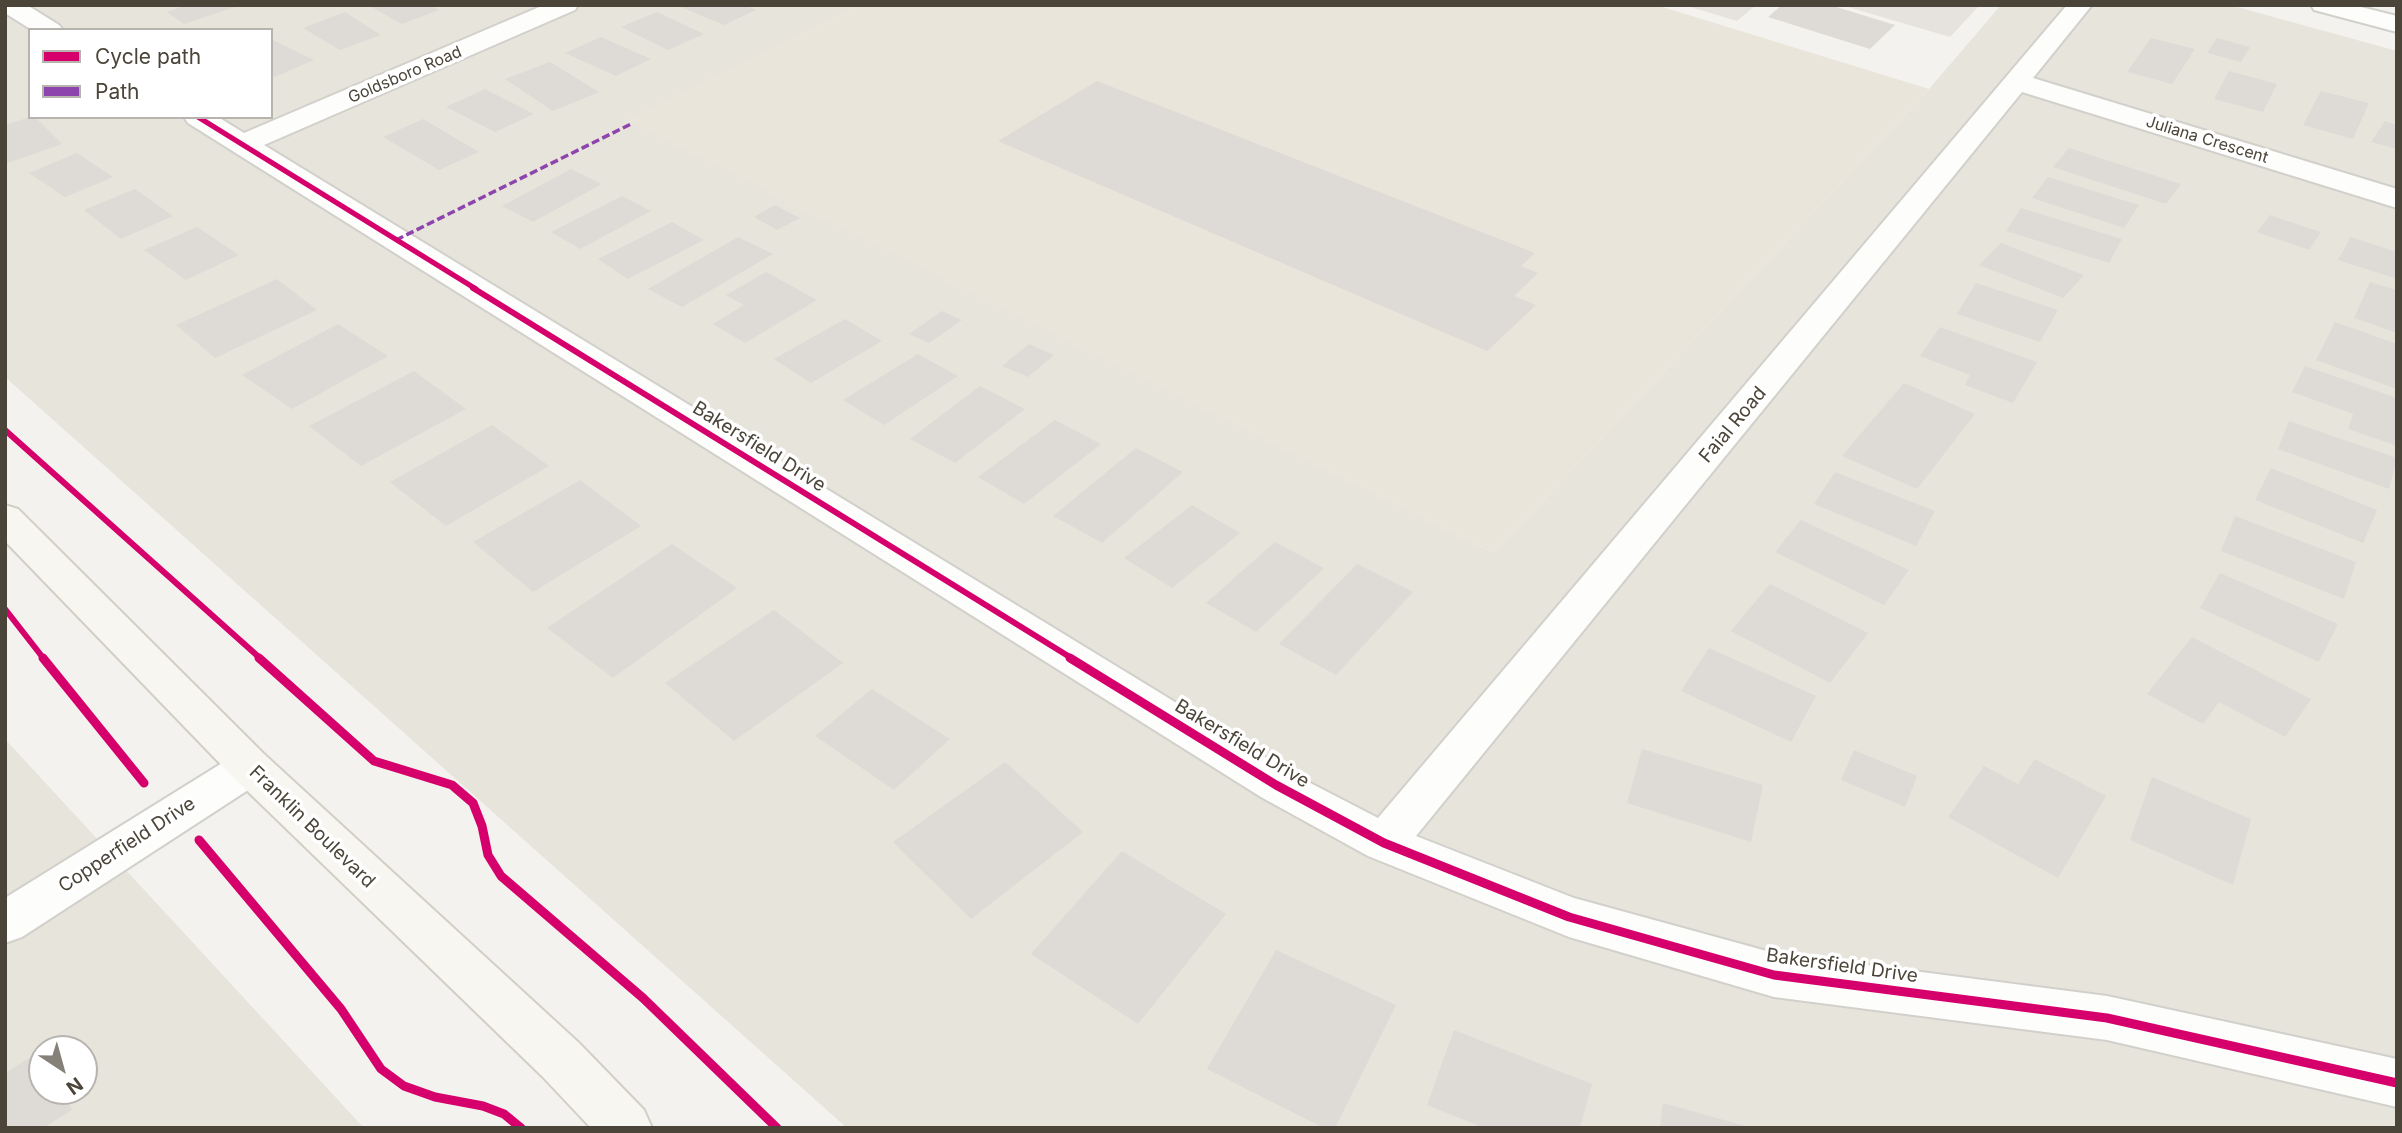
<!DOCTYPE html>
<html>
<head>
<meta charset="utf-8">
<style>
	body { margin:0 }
	#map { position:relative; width:2402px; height:1133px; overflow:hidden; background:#f4f2ee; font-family:Inter,sans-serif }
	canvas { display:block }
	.frame { position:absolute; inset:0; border:7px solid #4b4439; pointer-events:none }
	.legend { position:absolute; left:28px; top:28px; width:245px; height:91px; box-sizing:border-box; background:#fff; border:2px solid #b7b4b0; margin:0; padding:9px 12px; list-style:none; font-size:21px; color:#4b4439 }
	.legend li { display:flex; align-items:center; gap:14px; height:35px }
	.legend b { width:35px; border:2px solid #b7b4b0 }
	.north { position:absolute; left:28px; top:1035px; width:70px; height:70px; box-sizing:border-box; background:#fff; border:2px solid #b7b4b0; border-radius:50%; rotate:144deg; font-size:19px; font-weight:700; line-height:28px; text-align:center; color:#4b4439 }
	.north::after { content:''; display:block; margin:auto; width:24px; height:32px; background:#868178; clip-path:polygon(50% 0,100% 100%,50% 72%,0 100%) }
</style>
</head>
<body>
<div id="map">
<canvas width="2402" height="1133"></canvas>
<div class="frame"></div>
<ul class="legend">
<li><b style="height:9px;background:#d6006c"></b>Cycle path</li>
<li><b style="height:9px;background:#8e44ad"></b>Path</li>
</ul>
<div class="north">N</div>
</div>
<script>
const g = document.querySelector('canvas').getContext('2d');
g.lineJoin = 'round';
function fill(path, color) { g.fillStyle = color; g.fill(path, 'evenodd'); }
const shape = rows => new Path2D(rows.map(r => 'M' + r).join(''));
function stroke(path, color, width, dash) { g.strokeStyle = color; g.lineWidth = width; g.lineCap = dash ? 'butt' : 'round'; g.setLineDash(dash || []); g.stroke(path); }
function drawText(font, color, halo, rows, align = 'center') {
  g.font = font + ' Inter,sans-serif'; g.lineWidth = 7; g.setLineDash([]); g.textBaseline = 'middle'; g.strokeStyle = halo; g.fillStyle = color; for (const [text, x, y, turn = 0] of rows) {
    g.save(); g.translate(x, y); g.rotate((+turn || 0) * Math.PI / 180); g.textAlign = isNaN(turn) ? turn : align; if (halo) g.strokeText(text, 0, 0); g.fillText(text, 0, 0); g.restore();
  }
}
fill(shape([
	[5,5,860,5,626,120,1494,553,1929,89,2001,5,2230,5,2397,51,2397,1128,847,1128,5,377],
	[30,30,271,30,271,117,30,117],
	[5,739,364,1128,5,1128],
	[42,1049,84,1049,84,1091,42,1091]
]), '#e7e4dc');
fill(shape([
	[860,5,1656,5,1929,89,1494,553,625,120]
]), '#eae5da');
fill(shape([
	[1684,5,1756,5,1737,21],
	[1841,5,1980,5,1950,37]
]), '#e6e3df');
fill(shape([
	[186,5,238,5,238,6,184,24,167,12],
	[368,5,429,5,439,10,402,24],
	[676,5,745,5,756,10,724,25],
	[1782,5,1830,5,1895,25,1870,49,1768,17],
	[345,12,381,35,340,50,303,28],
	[657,12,704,34,668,50,621,27],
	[601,37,651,59,616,76,565,53],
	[2151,38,2195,49,2172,84,2127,72],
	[2217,38,2250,47,2241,62,2207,53],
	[271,39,314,60,275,77,271,75],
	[550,62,599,92,553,111,505,79],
	[2229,71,2277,84,2263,112,2214,99],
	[1097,81,1535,253,1521,266,1538,273,1514,296,1536,305,1487,351,998,141],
	[485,89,534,114,495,132,446,107],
	[2321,91,2369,103,2353,139,2303,125],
	[30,117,35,117,62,144,5,164,5,125],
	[423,119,479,152,439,170,383,137],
	[2385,121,2397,125,2397,149,2371,142],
	[2069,148,2181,184,2166,204,2053,167],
	[77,153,113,177,65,197,29,173],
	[571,169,602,184,533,222,502,206],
	[2048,177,2139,205,2124,228,2032,198],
	[135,189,173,216,121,239,84,210],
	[622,196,651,211,580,249,551,232],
	[775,205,800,218,777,230,754,217],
	[2021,208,2122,239,2109,263,2006,231],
	[2270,215,2321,232,2309,250,2257,232],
	[672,222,704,240,628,279,598,259],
	[197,227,239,255,186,280,144,250],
	[738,237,773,254,682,307,648,289],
	[2351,237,2397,252,2397,279,2338,260],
	[2001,243,2084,275,2063,298,1979,265],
	[766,272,817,300,745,343,713,324,744,305,726,295],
	[277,279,317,310,215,358,176,325],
	[2370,282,2397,290,2397,333,2354,318],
	[1976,283,2058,310,2040,342,1957,314],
	[942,311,962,320,929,343,909,334],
	[845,319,882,341,811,383,774,359],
	[2335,322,2397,344,2397,389,2316,360],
	[338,324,388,356,292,409,242,375],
	[1940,327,2037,362,2013,403,1965,385,1970,375,1920,356],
	[1029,344,1054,355,1028,377,1002,366],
	[918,354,958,376,884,425,843,400],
	[2305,366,2397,398,2397,446,2348,429,2353,414,2292,392],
	[414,371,466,409,361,466,309,426],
	[1904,383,1975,414,1917,489,1842,456],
	[980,386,1025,409,955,463,910,439],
	[1055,420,1101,444,1024,504,978,477],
	[2289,421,2397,458,2389,489,2278,449],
	[492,425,549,466,446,526,390,482],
	[1136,448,1183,472,1102,543,1053,516],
	[2271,468,2377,510,2363,543,2255,500],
	[1835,472,1935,511,1916,546,1814,504],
	[580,480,641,526,533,592,473,542],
	[1192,505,1240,533,1172,588,1124,558],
	[2235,516,2356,562,2344,599,2221,551],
	[1801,520,1909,570,1884,605,1775,552],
	[1275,542,1324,568,1256,632,1206,603],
	[672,544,737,588,613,678,547,628],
	[1357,564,1413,592,1336,675,1279,644],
	[2220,573,2338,624,2319,662,2200,608],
	[1770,584,1868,633,1830,683,1731,631],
	[774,610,843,663,734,741,665,683],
	[2192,637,2311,699,2285,737,2219,702,2203,724,2147,694],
	[1709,648,1816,696,1791,742,1681,691],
	[872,689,950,739,894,790,815,736],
	[1642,749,1763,785,1751,842,1627,803],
	[1854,750,1917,776,1905,807,1841,780],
	[2035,759,2106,796,2058,878,1948,817,1984,766,2018,784],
	[1005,762,1083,832,971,919,893,842],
	[2152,777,2251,819,2233,885,2130,840],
	[1122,851,1226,914,1138,1024,1031,954],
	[1276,950,1396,1005,1335,1128,1324,1128,1207,1069],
	[1454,1030,1592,1084,1580,1128,1484,1128,1427,1105],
	[41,1051,42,1091,62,1091,72,1110,43,1128,5,1128,5,1073],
	[1663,1103,1749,1127,1748,1128,1660,1128]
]), '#dedbd6');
const minor = shape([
	[5,5,27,5,59,25,63,30,32,30,5,13,5,5],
	[544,5,578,5,575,10,264,145,1291,773,1378,818,2067,5,2092,5,2033,78,2397,189,2397,208,2022,92,1416,836,1574,898,1774,953,2107,996,2397,1059,2397,1107,2107,1040,1774,997,1569,937,1368,856,1261,797,188,123,184,117,218,117,244,133,544,5],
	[250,750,265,755,272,767,265,779,22,937,5,943,5,898,235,755,250,750]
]);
const tertiary = shape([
	[2311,5,2353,5,2397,16,2397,32,2314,10,2311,5]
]);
const secondary = shape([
	[5,505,18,509,265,755,579,1043,644,1110,652,1128,591,1128,543,1077,235,779,5,541,5,505]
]);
stroke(minor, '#d2d0cb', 4);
stroke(tertiary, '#d2d0cb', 4);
stroke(secondary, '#d3cfc5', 4);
fill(minor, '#fdfdfc');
fill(tertiary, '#fdfdfc');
fill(secondary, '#f7f6f1');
stroke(shape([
	[396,240,633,123]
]), '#8e44ad', 3.5, [8, 3.5]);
stroke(shape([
	[198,117,476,289]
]), '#d6006c', 5);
stroke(shape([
	[473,288,1073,659],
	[5,430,261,659],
	[5,609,44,659]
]), '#d6006c', 6);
stroke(shape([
	[43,658,144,783],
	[259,658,374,761,452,785,473,803,482,826,488,855,501,876,643,998,777,1128],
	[1070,658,1276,785,1384,843,1569,917,1774,975,2107,1018,2397,1083],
	[199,840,341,1009,381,1069,404,1086,435,1097,483,1106,504,1114,521,1128]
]), '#d6006c', 9);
drawText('16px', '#4b4439', '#fff', [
	["Goldsboro Road",405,75,-23],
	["Juliana Crescent",2207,140,17]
]);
drawText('19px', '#4b4439', '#fff', [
	["Faial Road",1733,425,-50],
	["Bakersfield Drive",759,447,32],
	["Bakersfield Drive",1242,744,31],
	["Franklin Boulevard",312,827,44],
	["Copperfield Drive",127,845,-33],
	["Bakersfield Drive",1842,966,8]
]);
</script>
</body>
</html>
